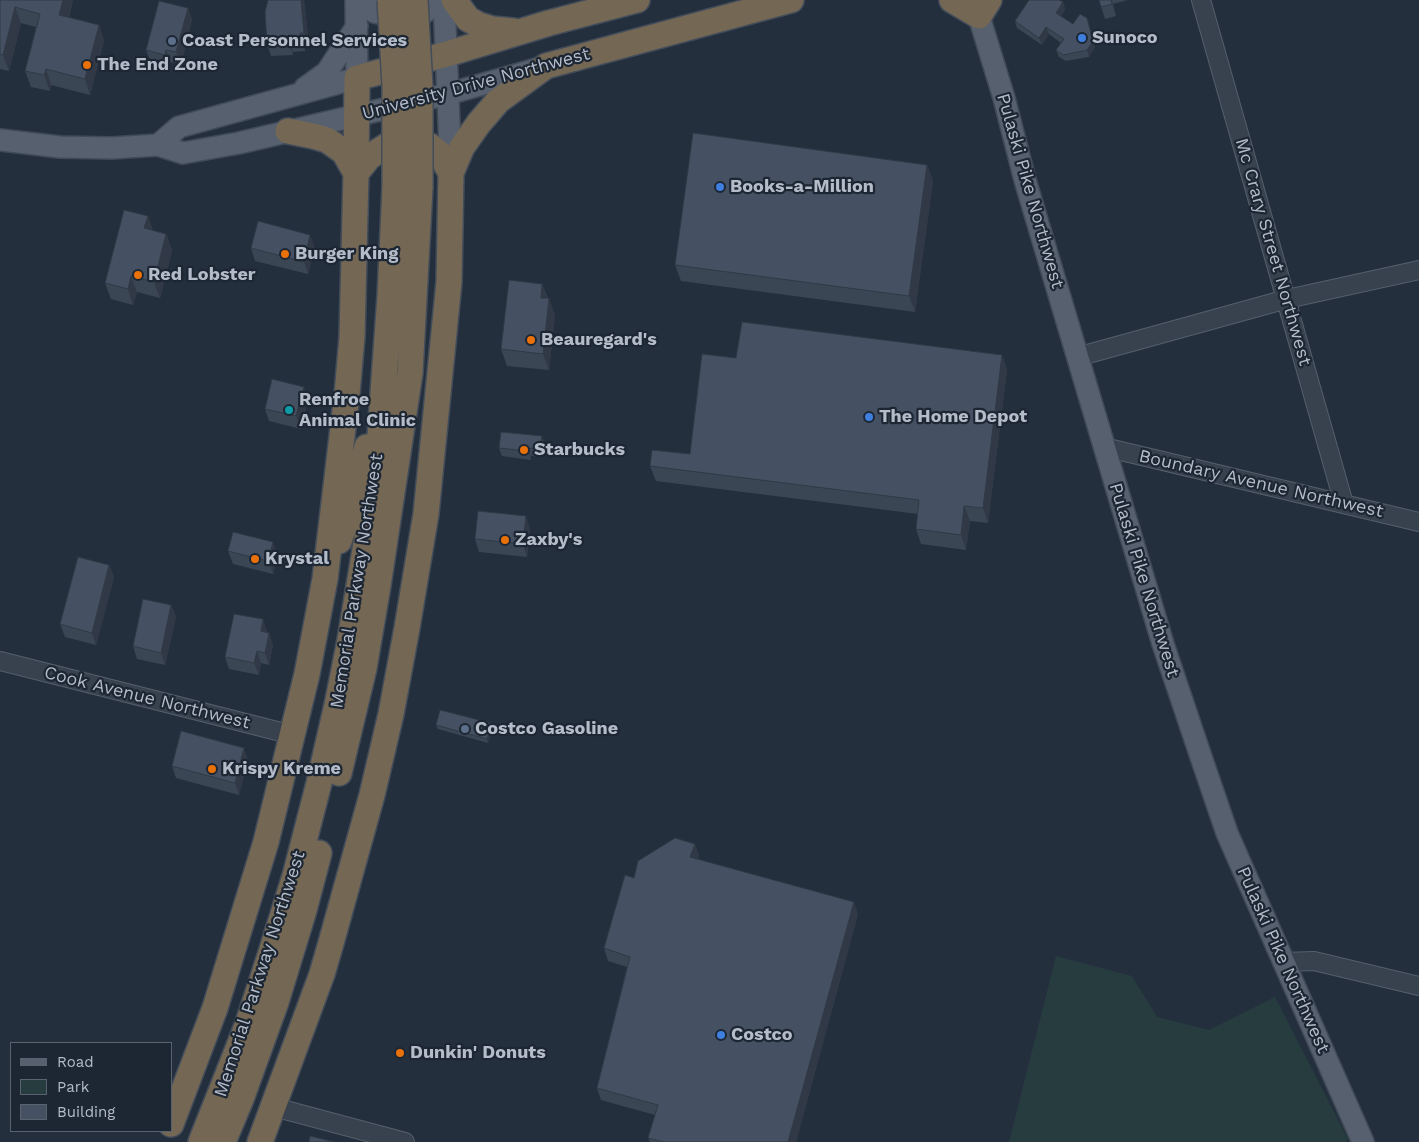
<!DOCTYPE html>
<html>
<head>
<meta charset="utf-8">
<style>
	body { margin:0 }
	#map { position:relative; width:1419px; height:1142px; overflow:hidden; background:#242f3e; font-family:"Work Sans",sans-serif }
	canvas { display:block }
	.legend { position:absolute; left:10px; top:1042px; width:162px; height:90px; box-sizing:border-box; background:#1d2633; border:1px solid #59626f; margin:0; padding:6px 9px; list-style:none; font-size:15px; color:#b4bcc9 }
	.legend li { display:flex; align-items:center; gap:10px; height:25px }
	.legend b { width:25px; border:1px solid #59626f }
</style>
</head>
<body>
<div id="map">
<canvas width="1419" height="1142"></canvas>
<ul class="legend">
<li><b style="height:6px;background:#56606e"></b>Road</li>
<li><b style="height:14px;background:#263c3f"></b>Park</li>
<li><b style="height:14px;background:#455162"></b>Building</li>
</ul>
</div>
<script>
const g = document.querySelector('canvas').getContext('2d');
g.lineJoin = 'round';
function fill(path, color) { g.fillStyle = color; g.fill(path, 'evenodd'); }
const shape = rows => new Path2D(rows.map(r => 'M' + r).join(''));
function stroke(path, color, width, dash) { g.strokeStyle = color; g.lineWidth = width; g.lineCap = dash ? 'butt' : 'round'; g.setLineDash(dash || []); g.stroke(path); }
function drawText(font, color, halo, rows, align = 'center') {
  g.font = font + ' "Work Sans",sans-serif'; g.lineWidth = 4.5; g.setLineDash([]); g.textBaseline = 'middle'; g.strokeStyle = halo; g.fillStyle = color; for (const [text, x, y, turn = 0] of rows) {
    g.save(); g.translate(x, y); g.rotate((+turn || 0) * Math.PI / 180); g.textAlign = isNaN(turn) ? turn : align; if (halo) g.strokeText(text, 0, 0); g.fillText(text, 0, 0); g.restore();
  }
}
fill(shape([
	[1056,956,1132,976,1157,1017,1209,1030,1275,997,1348,1139,1346,1142,1009,1142]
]), '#263c3f');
const minor = shape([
	[1201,0,1344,504],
	[1077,357,1287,299,1419,270],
	[1104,447,1419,522],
	[0,661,293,735],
	[1283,962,1314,961,1419,986],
	[274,1107,405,1142]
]);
const major = shape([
	[363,0,374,12,397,17,422,14,434,6,437,0],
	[444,0,451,172],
	[974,0,1004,98,1025,180,1163,644,1200,754,1227,833,1363,1142],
	[305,88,327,72,357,26],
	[0,140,60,147,112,148,158,145,183,153,239,143,448,94,540,68],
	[158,145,179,127,357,78,356,0]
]);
const highway = shape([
	[454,0,468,19,479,25,492,29,513,31],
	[952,0,979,16,989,0],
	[288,131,313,136,327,140,344,152,356,173],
	[356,173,369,157,388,145,401,143,430,146,440,154,451,173],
	[339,541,347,518,367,447],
	[339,773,364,668,378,586,410,373,420,187],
	[171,1124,215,1008,266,842,307,674,325,579,347,394,352,337,356,173,357,78,447,54,549,23,637,0],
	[201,1142,247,1026,270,956,295,876,319,783,337,705,350,640,374,495,379,449,390,296,395,187],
	[223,1142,241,1099,276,1002,304,910,319,853],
	[260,1142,322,974,331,943,372,795,391,714,407,628,426,514,449,282,451,173,462,147,479,123,498,101,546,66,791,0]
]);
stroke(minor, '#565f6c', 20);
stroke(major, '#414a57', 24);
stroke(highway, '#434c59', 28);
stroke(minor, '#38414e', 18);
stroke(major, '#56606e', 21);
stroke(highway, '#746855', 25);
const highwayBridge = shape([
	[390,0,395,86,395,187],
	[415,0,420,87,420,187]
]);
stroke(highwayBridge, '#434c59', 28, []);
stroke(highwayBridge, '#746855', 25);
fill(shape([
	[0,0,73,0,69,17,99,25,104,41,90,95,51,85,50,91,31,87,25,71,36,27,21,23,9,71,0,69],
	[268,0,304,0,309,45,305,45,305,51,293,52,293,55,271,56,267,44],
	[1099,0,1128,0,1113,4,1116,16,1105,19],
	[1063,2,1065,9,1061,16,1073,24,1089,25,1095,47,1089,57,1066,61,1059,57,1056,50,1061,43,1049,34,1042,45,1017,28,1015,21],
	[188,8,192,20,181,64,170,62,169,67,151,63,146,50],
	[927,165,933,181,915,312,681,281,675,265],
	[148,216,153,231,166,234,172,250,160,298,137,292,133,305,111,299,105,283],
	[315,247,308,274,255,261,251,248],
	[542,284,555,315,549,370,507,366,501,349],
	[1002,355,1007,370,988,523,970,521,966,550,921,544,916,529,918,514,656,481,650,466,690,454,736,358],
	[308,399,301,429,269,421,265,409],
	[545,444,543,457,531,456,531,460,502,456,499,448],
	[530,529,527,557,479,552,475,539],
	[228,551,278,554,273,574,233,564],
	[109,565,114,577,96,645,65,637,60,624],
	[171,605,176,617,165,665,137,659,133,646],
	[263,619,267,632,269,633,273,645,269,665,261,663,259,675,229,669,225,657],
	[491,723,492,728,488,743,438,729,436,725],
	[248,760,239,795,176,778,172,766],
	[695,844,699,856,698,859,858,914,796,1142,650,1142,648,1138,655,1115,601,1100,597,1088,627,967,608,961,604,948,634,878]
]), '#3b4654');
fill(shape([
	[63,0,73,0,65,30,59,15],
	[301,0,304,0,309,45,304,33],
	[1111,0,1112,0,1116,16],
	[1063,2,1065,9,1058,20,1056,13],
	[15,7,21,23,9,71,3,55],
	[188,8,192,20,181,64,176,52],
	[1087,18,1095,47,1089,57,1087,50],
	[99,25,104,41,90,95,85,79],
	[1046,27,1049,34,1042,45,1039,38],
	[300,33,305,45,305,51,301,39],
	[289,40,293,52,293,55,289,43],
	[166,50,170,62,169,67,165,55],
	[46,69,51,85,50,91,44,75],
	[927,165,933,181,915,312,909,296],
	[148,216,153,232,144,228],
	[166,234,172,250,160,298,154,282],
	[310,235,315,247,308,274,304,262],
	[131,276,137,292,133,305,128,289],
	[542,284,548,300,541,298],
	[549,298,555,315,549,370,543,354],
	[1002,355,1007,370,988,523,983,508],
	[304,387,308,399,301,429,296,416],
	[542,436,545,444,543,457,540,449],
	[528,448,531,456,531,460,528,451],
	[964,506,970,521,966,550,961,535],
	[526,516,530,529,527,557,523,544],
	[273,542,278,554,273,574,268,561],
	[109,565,114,577,96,645,92,633],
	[171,605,176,617,165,665,161,653],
	[263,619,267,631,265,643,261,631],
	[269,633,273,645,269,665,265,653],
	[257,651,261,663,259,675,254,663],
	[491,723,492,728,488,743,487,739],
	[244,748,248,760,239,795,235,783],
	[695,844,699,856,694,869,690,857],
	[854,902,858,914,796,1142,788,1142]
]), '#303945');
const building = shape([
	[0,0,63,0,59,15,99,25,85,79,46,69,44,75,25,71,40,14,15,7,3,55,0,54,0,0],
	[268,0,301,0,304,33,300,33,301,39,289,40,289,43,267,44,265,12,268,0],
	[1029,0,1059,0,1063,2,1056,13,1073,24,1080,14,1087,18,1093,41,1087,50,1063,55,1056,50,1064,39,1046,27,1039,38,1015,21,1029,0],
	[1099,0,1111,0,1112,4,1101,7,1099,0],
	[159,1,188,8,176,52,166,50,165,55,146,50,159,1],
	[693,133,927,165,909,296,675,265,693,133],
	[124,210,148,216,144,228,166,234,154,282,131,276,128,289,105,283,124,210],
	[258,221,310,235,304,262,251,248,258,221],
	[509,280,542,284,541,298,549,298,543,354,501,349,509,280],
	[742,322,1002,355,983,508,964,506,961,535,916,529,919,500,650,466,652,450,690,454,702,354,736,358,742,322],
	[272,379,304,387,296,416,265,409,272,379],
	[501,432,542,436,540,449,528,448,528,451,499,448,501,432],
	[478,511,526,516,523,544,475,539,478,511],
	[233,532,273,542,268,561,228,551,233,532],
	[78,557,109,565,92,633,60,624,78,557],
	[143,599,171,605,161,653,133,646,143,599],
	[234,614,263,619,261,631,269,633,265,653,257,651,254,663,225,657,234,614],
	[440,710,491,723,487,739,436,725,440,710],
	[181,731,244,748,235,783,172,766,181,731],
	[675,838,695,844,690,857,854,902,788,1142,664,1142,648,1138,658,1105,597,1088,630,957,604,948,625,875,634,878,638,861,675,838],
	[310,1136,335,1142,309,1142,310,1136]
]);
fill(building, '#455162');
stroke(building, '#303945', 1);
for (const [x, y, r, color] of [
	[1082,38,5,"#3f7fe0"],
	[172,41,5,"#5c6f8a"],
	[87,65,5,"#e8710a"],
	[720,187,5,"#3f7fe0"],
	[285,254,5,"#e8710a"],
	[138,275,5,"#e8710a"],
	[531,340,5,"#e8710a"],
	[289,410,5,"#0f9aa8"],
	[869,417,5,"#3f7fe0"],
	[524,450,5,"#e8710a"],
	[505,540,5,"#e8710a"],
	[255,559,5,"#e8710a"],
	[465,729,5,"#5c6f8a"],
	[212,769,5,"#e8710a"],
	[721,1035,5,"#3f7fe0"],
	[400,1053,5,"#e8710a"]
]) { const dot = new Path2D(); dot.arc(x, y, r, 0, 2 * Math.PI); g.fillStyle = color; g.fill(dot); stroke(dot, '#1d2633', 2); }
drawText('bold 18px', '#b4bcc9', '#1d2633', [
	["Sunoco",1092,38],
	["Coast Personnel Services",182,41],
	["The End Zone",97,65],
	["Books-a-Million",730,187],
	["Burger King",295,254],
	["Red Lobster",148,275],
	["Beauregard's",541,340],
	["Renfroe",299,400],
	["Animal Clinic",299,421],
	["The Home Depot",879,417],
	["Starbucks",534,450],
	["Zaxby's",515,540],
	["Krystal",265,559],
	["Costco Gasoline",475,729],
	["Krispy Kreme",222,769],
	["Costco",731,1035],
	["Dunkin' Donuts",410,1053]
], 'left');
drawText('18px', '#b4bcc9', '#1d2633', [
	["University Drive Northwest",476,84,-15],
	["Pulaski Pike Northwest",1030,191,74],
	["Mc Crary Street Northwest",1273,252,74],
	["Boundary Avenue Northwest",1261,484,13],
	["Pulaski Pike Northwest",1144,580,73],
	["Memorial Parkway Northwest",357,581,-81],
	["Cook Avenue Northwest",147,698,14],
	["Pulaski Pike Northwest",1283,960,66],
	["Memorial Parkway Northwest",260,974,-72]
]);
</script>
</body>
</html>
